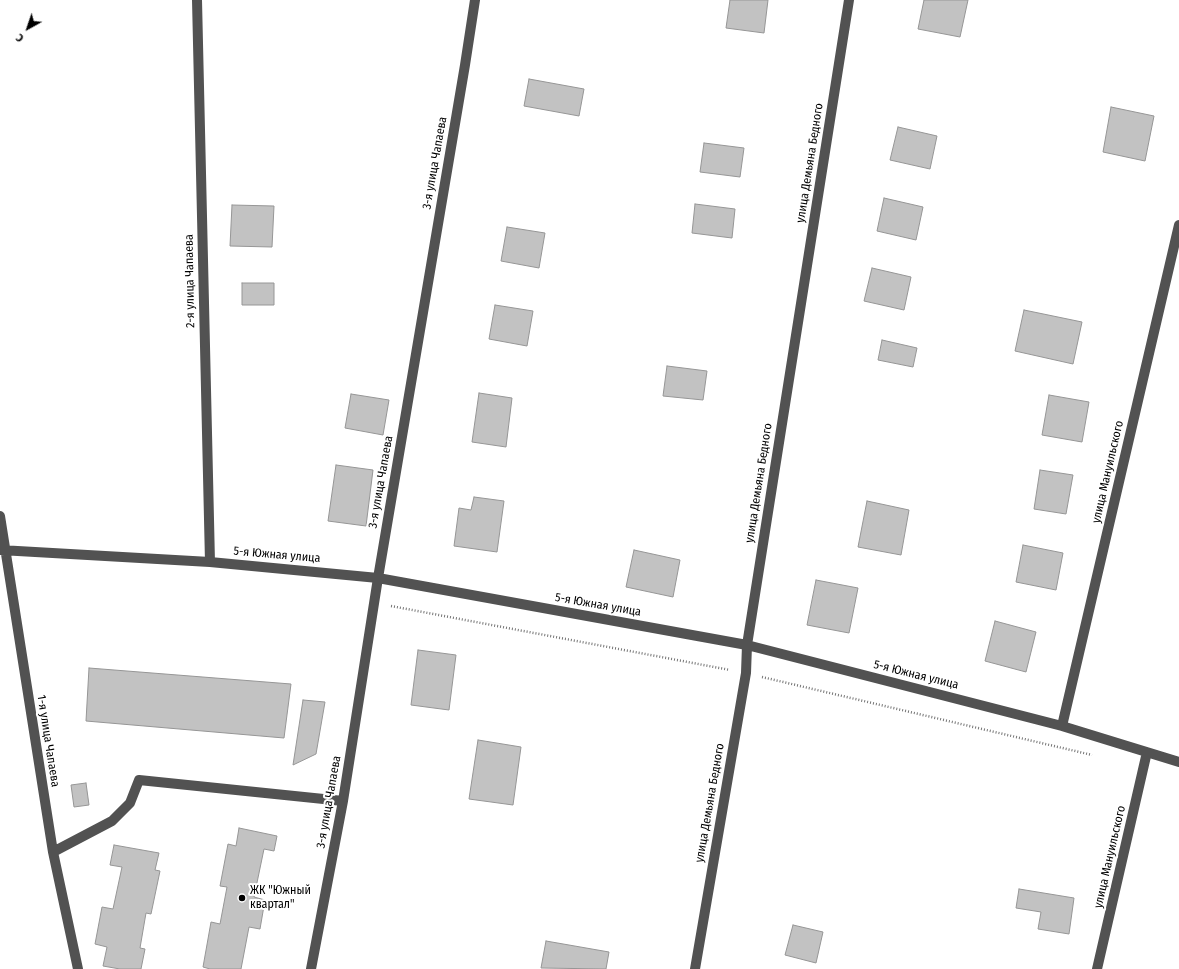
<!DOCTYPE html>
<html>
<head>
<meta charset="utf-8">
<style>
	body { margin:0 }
	#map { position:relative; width:1179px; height:969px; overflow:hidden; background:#fff; font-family:"Fira Sans Condensed",sans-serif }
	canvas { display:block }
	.north { position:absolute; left:8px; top:8px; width:40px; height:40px; -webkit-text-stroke:3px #fff; paint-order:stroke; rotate:220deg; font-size:11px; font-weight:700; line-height:16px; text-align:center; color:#000 }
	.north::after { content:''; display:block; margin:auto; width:14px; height:18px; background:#000; clip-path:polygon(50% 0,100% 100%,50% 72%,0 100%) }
</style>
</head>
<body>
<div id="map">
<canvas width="1179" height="969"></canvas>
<div class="north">С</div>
</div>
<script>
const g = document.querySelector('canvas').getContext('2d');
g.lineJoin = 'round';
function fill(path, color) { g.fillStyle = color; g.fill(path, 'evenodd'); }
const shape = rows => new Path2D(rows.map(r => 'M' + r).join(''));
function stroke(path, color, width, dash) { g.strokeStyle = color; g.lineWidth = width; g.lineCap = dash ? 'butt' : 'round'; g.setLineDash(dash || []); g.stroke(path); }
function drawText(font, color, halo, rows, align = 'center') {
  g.font = font + ' "Fira Sans Condensed",sans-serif'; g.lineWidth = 4; g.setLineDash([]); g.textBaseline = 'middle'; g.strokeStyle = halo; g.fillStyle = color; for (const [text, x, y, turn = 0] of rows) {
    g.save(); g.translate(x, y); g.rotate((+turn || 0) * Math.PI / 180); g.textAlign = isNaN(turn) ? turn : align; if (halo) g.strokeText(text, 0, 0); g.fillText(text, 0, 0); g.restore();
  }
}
const building = shape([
	[730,0,768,0,764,33,726,28,730,0],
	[924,0,968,0,960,37,918,29,924,0],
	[529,79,584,89,579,116,524,106,529,79],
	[1111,107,1154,116,1145,161,1103,152,1111,107],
	[898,127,937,136,930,169,890,160,898,127],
	[704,143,744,148,740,177,700,172,704,143],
	[884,198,923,207,916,240,877,231,884,198],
	[695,204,735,209,732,238,692,233,695,204],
	[232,205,274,206,272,247,230,246,232,205],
	[507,227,545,233,539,268,501,261,507,227],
	[872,268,911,277,904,310,864,301,872,268],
	[242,283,274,283,274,305,242,305,242,283],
	[495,305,533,311,527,346,489,339,495,305],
	[1024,310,1082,322,1073,364,1015,351,1024,310],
	[882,340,917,348,913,367,878,360,882,340],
	[667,366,707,371,703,400,663,396,667,366],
	[479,393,512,398,506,447,472,442,479,393],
	[351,394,389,400,383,435,345,428,351,394],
	[1049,395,1089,402,1082,442,1042,435,1049,395],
	[336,465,373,470,366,526,328,521,336,465],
	[1040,470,1073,475,1066,514,1034,509,1040,470],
	[474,497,504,501,497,552,454,546,459,508,471,510,474,497],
	[867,501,909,510,901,555,858,547,867,501],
	[1023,545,1063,553,1056,590,1016,582,1023,545],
	[634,550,680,560,673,597,626,587,634,550],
	[816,580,858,588,849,633,807,625,816,580],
	[995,621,1036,632,1026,672,985,661,995,621],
	[418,650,456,655,449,710,411,705,418,650],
	[89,668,291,684,284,738,86,721,89,668],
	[303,700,325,702,316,754,293,765,303,700],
	[478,740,521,747,513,805,469,799,478,740],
	[86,783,89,805,74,807,71,785,86,783],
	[239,828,277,836,274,851,264,849,254,897,265,900,260,929,249,927,241,969,210,969,203,967,211,922,220,924,227,887,220,886,228,844,236,846,239,828],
	[114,845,159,853,155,870,160,871,151,914,146,913,140,948,145,949,141,969,120,969,103,966,107,947,95,944,102,907,113,909,122,867,110,865,114,845],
	[1019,889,1074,898,1069,934,1038,929,1041,912,1016,908,1019,889],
	[793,925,823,932,816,963,785,955,793,925],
	[546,941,609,952,606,969,541,968,546,941]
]);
fill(building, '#c2c2c2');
stroke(building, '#969696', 1);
stroke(shape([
	[391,606,730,670],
	[762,677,1092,755]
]), '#747474', 2.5, [1, 2]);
stroke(shape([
	[197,0,210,562],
	[0,516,53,852,78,969],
	[0,550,210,562,378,578,747,645,1062,726,1179,762],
	[1062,726,1179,225],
	[53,852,112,821,130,803,139,780,343,801],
	[311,969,343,801,378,578,465,65,475,0],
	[695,969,746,673,747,645,849,0],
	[1097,969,1147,752]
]), '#525252', 10);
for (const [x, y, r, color] of [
	[242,898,4,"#000"]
]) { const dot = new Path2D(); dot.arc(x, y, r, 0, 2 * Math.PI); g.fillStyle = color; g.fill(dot); stroke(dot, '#fff', 1.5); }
drawText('12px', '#000', '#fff', [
	["3-я улица Чапаева",435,163,-80],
	["улица Демьяна Бедного",810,163,-81],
	["2-я улица Чапаева",190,281,-91],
	["улица Мануильского",1108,472,-77],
	["3-я улица Чапаева",381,482,-80],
	["улица Демьяна Бедного",759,483,-81],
	["5-я Южная улица",277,555,5],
	["5-я Южная улица",598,605,10],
	["5-я Южная улица",916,675,14],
	["1-я улица Чапаева",48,741,81],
	["3-я улица Чапаева",329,802,-80],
	["улица Демьяна Бедного",710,803,-80],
	["улица Мануильского",1110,857,-77]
]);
drawText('12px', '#000', '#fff', [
	["ЖК \"Южный",250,891],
	["квартал\"",250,905]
], 'left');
</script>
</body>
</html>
